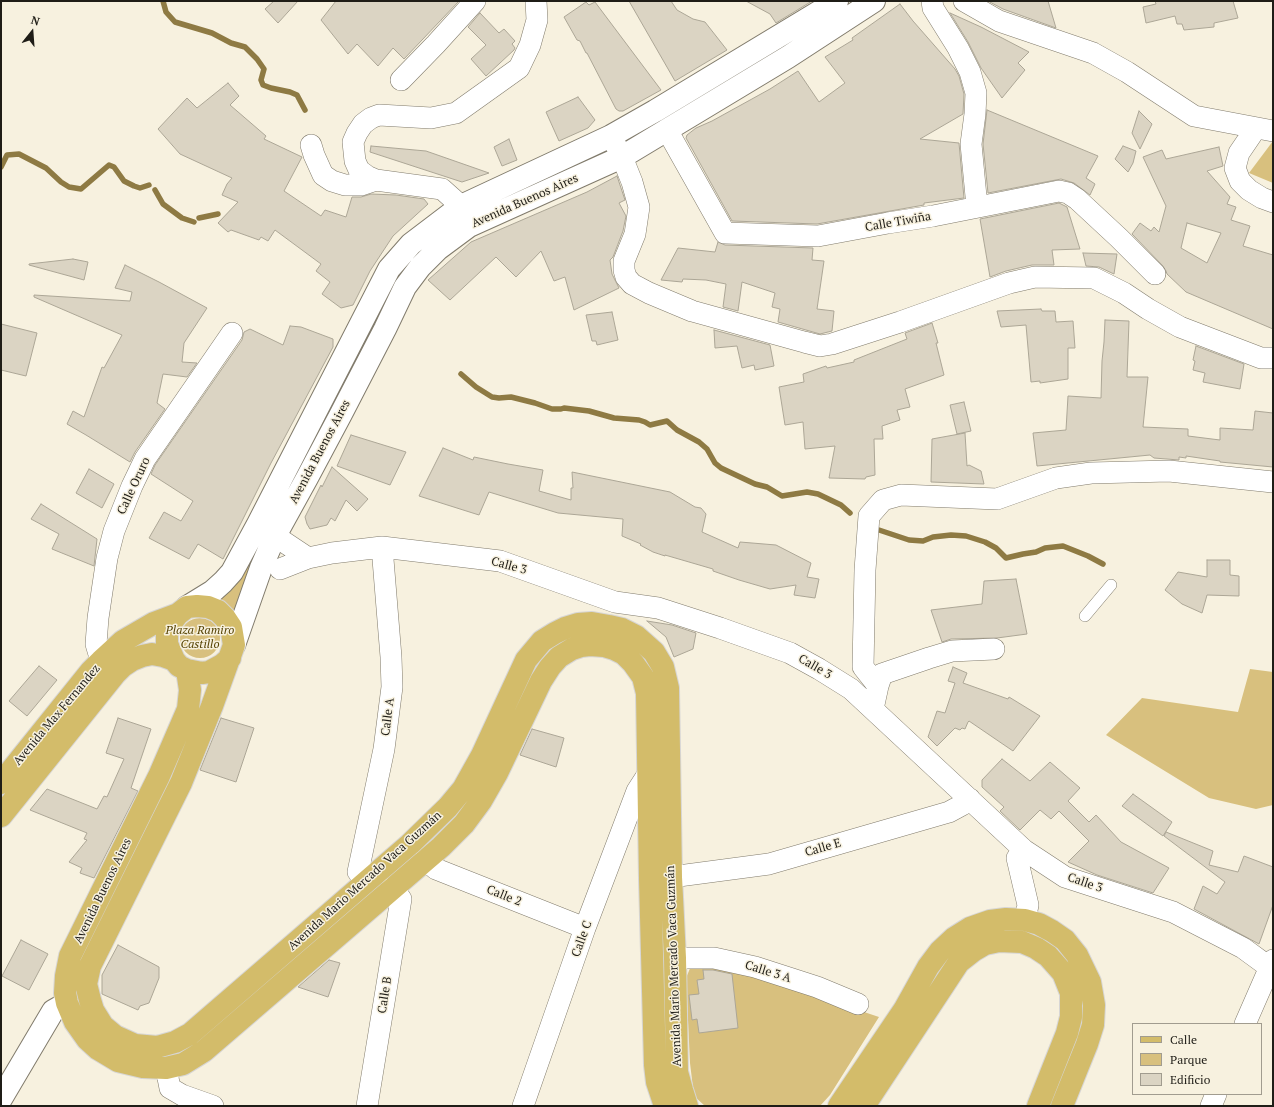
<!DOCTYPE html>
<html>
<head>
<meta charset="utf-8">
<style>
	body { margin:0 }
	#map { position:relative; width:1274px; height:1107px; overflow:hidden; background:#f7f1df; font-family:"PT Serif",serif }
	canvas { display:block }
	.frame { position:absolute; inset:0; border:2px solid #1f1d17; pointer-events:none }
	.legend { position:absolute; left:1132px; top:1023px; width:130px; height:72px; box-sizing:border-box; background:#f7f1df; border:1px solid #a19c8f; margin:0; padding:5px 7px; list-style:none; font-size:12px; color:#1f1d17 }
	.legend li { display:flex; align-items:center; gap:8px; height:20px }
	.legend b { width:20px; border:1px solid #a19c8f }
	.north { position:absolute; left:12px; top:12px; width:40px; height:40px; -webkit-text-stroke:3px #f7f1df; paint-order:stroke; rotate:17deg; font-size:11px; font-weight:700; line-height:16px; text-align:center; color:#1f1d17 }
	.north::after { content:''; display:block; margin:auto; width:14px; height:18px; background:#1f1d17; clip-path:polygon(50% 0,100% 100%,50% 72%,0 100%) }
</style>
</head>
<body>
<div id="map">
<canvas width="1274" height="1107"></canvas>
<div class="frame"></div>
<ul class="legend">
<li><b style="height:5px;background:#d3bc6a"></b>Calle</li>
<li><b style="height:11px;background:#d8c07e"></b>Parque</li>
<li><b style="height:11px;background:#dbd4c3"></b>Edificio</li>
</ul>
<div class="north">N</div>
</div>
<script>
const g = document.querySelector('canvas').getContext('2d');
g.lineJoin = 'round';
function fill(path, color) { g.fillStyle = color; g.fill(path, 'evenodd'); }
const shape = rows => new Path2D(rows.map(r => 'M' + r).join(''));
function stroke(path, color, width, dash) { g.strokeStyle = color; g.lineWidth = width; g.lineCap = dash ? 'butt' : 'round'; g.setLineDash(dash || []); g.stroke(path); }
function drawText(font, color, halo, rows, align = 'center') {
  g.font = font + ' "PT Serif",serif'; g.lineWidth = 3; g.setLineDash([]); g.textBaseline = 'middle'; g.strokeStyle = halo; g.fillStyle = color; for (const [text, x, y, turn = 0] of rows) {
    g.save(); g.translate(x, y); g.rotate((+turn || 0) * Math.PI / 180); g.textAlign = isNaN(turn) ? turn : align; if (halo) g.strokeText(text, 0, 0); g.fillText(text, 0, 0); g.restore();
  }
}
fill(shape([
	[1273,141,1273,183,1249,173],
	[259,542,263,544,235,613,220,599,228,593,238,580],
	'180 638a20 20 0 1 1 40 0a20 20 0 1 1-40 0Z',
	[1250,669,1273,672,1273,805,1256,809,1209,798,1106,735,1142,698,1238,712],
	[700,965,747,973,879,1017,830,1095,820,1106,705,1106,694,1096,690,1063,686,978,691,966]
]), '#d8c07e');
stroke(shape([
	[163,1,166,12,175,22,212,33,231,43,245,47,257,59,264,69,261,80,263,85,271,88,290,92,297,95,305,110],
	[1,167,7,155,19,154,46,168,61,182,69,187,81,189,109,165,114,167,124,181,134,186,140,188,149,185],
	[155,190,163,204,182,218,194,222],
	[199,218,218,214],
	[461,374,476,387,492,397,499,398,511,397,535,403,552,409,561,409,564,408,589,411,614,418,639,420,645,422,650,425,667,421,677,430,699,442,707,449,715,463,721,468,755,484,767,487,782,496,807,492,818,494,841,505,850,513],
	[879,530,909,540,923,541,933,537,951,535,966,536,985,542,996,548,1006,558,1023,554,1036,552,1045,548,1063,546,1088,556,1103,564]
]), '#8e7a43', 5.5);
const building = shape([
	[274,1,298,1,278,23,265,9,274,1],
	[336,1,459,1,404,59,393,48,378,66,357,44,348,54,321,20,336,1],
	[629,1,671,1,677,10,693,19,705,22,727,50,675,81,629,1],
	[746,1,812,1,776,23,770,14,746,1],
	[988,1,1048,1,1056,28,1003,9,988,1],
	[1155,1,1233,1,1238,18,1214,23,1214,27,1184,30,1182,24,1177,24,1175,16,1146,23,1143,7,1156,4,1155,1],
	[586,2,589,5,595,2,661,90,623,111,619,111,616,109,587,53,586,53,580,41,577,40,564,17,586,2],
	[900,4,913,21,955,69,959,76,964,94,963,114,920,139,959,143,964,198,924,203,924,205,817,224,732,221,686,138,687,135,696,128,712,121,770,89,798,71,819,102,845,83,825,57,853,40,852,38,900,4],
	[480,13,499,33,504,29,515,41,512,44,515,48,514,50,486,76,471,59,486,45,468,27,480,13],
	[950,13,981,27,1029,52,1018,63,1025,70,1002,98,981,68,968,42,950,13],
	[228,83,239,96,230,105,266,136,264,139,302,157,284,191,321,216,325,210,346,217,352,197,361,197,371,194,396,195,424,199,428,204,393,236,370,271,353,305,341,308,322,294,330,282,316,271,321,264,275,230,268,241,261,237,259,240,231,230,228,232,218,223,238,202,222,195,227,184,232,178,180,154,158,129,187,98,197,108,228,83],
	[578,97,595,120,588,128,559,141,546,112,578,97],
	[987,110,1098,156,1086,178,1095,184,1090,195,1074,183,1061,179,988,193,983,144,987,110],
	[1139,111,1152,124,1140,149,1132,133,1139,111],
	[509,139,517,160,502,166,494,147,509,139],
	[371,146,426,151,489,173,462,182,370,152,371,146],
	[1123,146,1136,151,1133,163,1128,172,1115,159,1123,146],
	[1219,147,1223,166,1207,171,1230,197,1227,204,1236,207,1231,220,1250,226,1243,246,1273,255,1273,329,1186,292,1167,274,1166,271,1163,266,1132,234,1140,223,1151,231,1154,227,1159,232,1166,206,1143,157,1162,150,1166,159,1219,147],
	[1187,223,1221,233,1207,263,1181,248,1187,223],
	[617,176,625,200,619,203,626,216,623,231,613,257,610,260,612,274,619,288,574,310,565,277,554,281,541,251,516,277,496,257,450,300,428,280,471,242,587,192,617,176],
	[1059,203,1067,207,1080,249,1052,250,1054,265,1032,265,1006,271,990,277,980,219,1059,203],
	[718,242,725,245,813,248,812,260,824,261,817,309,834,311,832,331,820,334,778,322,780,309,772,307,775,293,742,282,738,311,723,307,726,284,706,280,683,279,682,282,661,280,678,248,715,252,718,242],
	[1083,253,1117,254,1114,274,1099,267,1086,266,1083,253],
	[73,259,88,262,84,280,29,265,29,264,73,259],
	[125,265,159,282,207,308,184,343,182,362,197,363,187,377,163,374,157,403,165,409,135,452,130,462,86,435,67,424,73,411,84,417,102,367,104,368,122,335,34,297,34,295,130,301,132,292,115,288,125,265],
	[1041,309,1042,311,1055,311,1056,322,1073,321,1075,348,1068,348,1068,379,1040,383,1040,381,1031,382,1026,325,1001,327,997,311,1041,309],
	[612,312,618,340,597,345,596,341,592,341,586,315,612,312],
	[1105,320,1129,321,1127,377,1148,377,1143,427,1188,429,1188,436,1220,440,1220,428,1253,430,1255,411,1273,413,1273,467,1220,462,1220,461,1186,456,1186,458,1179,457,1179,460,1154,458,1150,455,1037,466,1033,433,1066,430,1068,396,1101,398,1102,361,1104,342,1105,320],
	[932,323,938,343,936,343,944,375,905,389,910,407,897,410,900,420,882,426,883,439,874,439,875,475,866,477,865,479,829,478,835,446,805,449,803,422,785,425,779,387,804,382,803,374,826,366,827,368,854,362,854,360,907,339,905,333,932,323],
	[1,324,37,333,26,376,1,370,1,324],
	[290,326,301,327,333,339,333,347,271,463,223,559,198,544,189,559,149,538,164,512,181,521,193,501,151,474,155,465,242,340,244,332,250,329,283,345,290,326],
	[714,330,770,345,774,366,755,370,754,365,742,368,737,346,715,348,714,330],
	[1196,346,1244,364,1240,389,1203,382,1205,373,1193,370,1195,361,1193,360,1196,346],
	[964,402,971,431,957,434,950,405,964,402],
	[965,433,967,466,969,465,981,471,984,484,931,482,932,439,965,433],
	[351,435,406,452,390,485,337,466,351,435],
	[443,448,473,460,474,457,508,464,543,470,539,491,571,500,571,488,573,488,572,472,670,492,695,507,701,508,706,514,702,532,738,548,740,542,776,545,811,563,807,577,819,579,815,598,794,595,796,585,770,589,739,580,713,571,713,569,665,555,665,556,653,552,640,545,641,544,622,536,623,519,558,513,489,492,479,515,419,496,443,448],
	[332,467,368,499,357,511,346,500,335,521,331,518,327,525,310,529,307,524,305,517,321,485,322,487,332,467],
	[89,469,114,484,102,508,76,493,89,469],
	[41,504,97,539,94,566,52,549,59,534,31,519,41,504],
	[1207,560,1230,560,1230,575,1239,576,1239,596,1207,595,1202,613,1182,604,1165,590,1178,572,1207,577,1207,560],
	[1016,579,1027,634,997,638,951,639,942,642,931,610,982,604,984,581,1016,579],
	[647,621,672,625,696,633,693,649,674,657,666,637,647,621],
	[39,666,57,680,27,716,9,701,39,666],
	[953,667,967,673,963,683,1008,699,1009,697,1040,716,1013,751,969,721,968,722,965,729,962,728,960,730,955,728,937,746,928,737,937,711,945,713,955,683,948,681,953,667],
	[118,718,151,729,131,788,138,791,94,878,80,873,82,868,69,862,87,840,84,839,87,833,30,810,47,789,97,809,104,796,107,797,124,759,106,753,118,718],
	[221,718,254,728,236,782,200,770,221,718],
	[532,729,564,738,556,767,520,755,532,729],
	[1002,759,1030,781,1050,762,1080,788,1068,801,1089,822,1096,815,1121,842,1169,868,1153,893,1097,875,1068,862,1089,841,1059,811,1051,819,1040,810,1020,830,1000,811,1004,807,982,787,982,780,1002,759],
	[1133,794,1172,822,1163,836,1122,806,1133,794],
	[1166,832,1213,851,1209,865,1238,872,1244,856,1273,867,1273,905,1259,944,1194,909,1203,886,1217,894,1225,882,1164,836,1166,832],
	[21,940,48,954,29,990,2,976,21,940],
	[118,945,159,967,159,978,149,1003,140,1006,138,1010,102,994,102,975,118,945],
	[329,960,340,963,328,997,298,987,329,960],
	[703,970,713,970,732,974,738,1028,699,1033,697,1019,692,1020,689,995,699,994,697,980,704,979,703,970]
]);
fill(building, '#dbd4c3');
stroke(building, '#aca696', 1);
const lane = shape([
	[1085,616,1111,585]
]);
const street = shape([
	[932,1,933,8,958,48,970,72,976,93,975,114,971,144,977,207],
	[964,1,999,21,1093,53,1127,72,1194,116,1273,131],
	[401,80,436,44,475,1],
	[1256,128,1239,153,1235,168,1240,181,1249,190,1262,198,1273,202],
	[667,130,725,233,818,236,888,223,933,216,1059,191,1068,193,1077,199,1119,238,1155,274],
	[611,136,622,157,632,182,639,207,635,234,624,261,624,270,626,277,632,284,649,293,692,311,804,342,820,346,832,344,900,322,1009,283,1035,277,1094,278,1124,293,1148,309,1180,327,1261,358,1273,358],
	[311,145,314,155,323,175,332,181,345,185,361,185,376,180],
	[461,206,442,189,376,180,367,176,359,170,355,161,353,142,357,133,363,124,371,118,379,115,431,118,456,113,519,68,530,45,537,20,536,1],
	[260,526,308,558],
	[280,569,308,558,332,553,382,547,500,561,615,602,658,608,720,628,790,653,819,669,851,689,1024,850,1065,877,1173,912,1243,948,1273,970],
	[101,661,96,644,98,618,107,558,114,531,132,486,145,459,232,333],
	[878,686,882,674,929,658,952,651,994,649],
	[873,709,878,686,863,667,865,570,869,516,883,500,901,495,997,499,1056,478,1091,473,1169,471,1273,482],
	[1024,850,1017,858,1028,905,1025,920],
	[425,860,436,869,585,928],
	[671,877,769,864,949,812,962,805,970,799],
	[367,881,358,872,384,749,392,687,391,657,382,547],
	[675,958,714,958,755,967,817,987,858,1004],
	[1245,1024,1273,960],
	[166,1068,170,1088,182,1095,213,1106],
	[367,1106,401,899,392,888],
	[523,1106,585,928,637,791,648,774],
	[1211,1106,1216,1094]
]);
const secondary = shape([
	[187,607,213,591,223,582,232,572,258,524,389,269,411,244,461,206,611,136,655,111,837,1],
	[234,645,261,568,275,536,307,478,341,414,385,329,405,287,420,267,438,249,469,226,622,157,788,57,874,1],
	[1,1099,53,1011,67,1003]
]);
const primary = shape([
	[230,658,222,665,209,672,202,673,187,670,179,666,174,660,167,644,167,633,171,623,178,614,187,607,197,606,208,607,218,611,225,618,231,627,234,645,212,706,181,783,90,966,86,984,90,1000,93,1010,103,1026,115,1036,135,1045,157,1047,175,1042,190,1034,410,844,448,807,463,789,482,755,526,660,542,641,555,633,565,628,578,624,592,623,609,626,622,629,636,636,654,652,663,667,668,688,671,877,675,958,677,1072,682,1090,687,1106],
	[187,670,190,690,188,709,159,776,70,956,66,976,65,993,67,1003,75,1022,87,1039,98,1049,118,1061,143,1067,166,1068,183,1064,204,1051,441,847,464,824,481,801,497,773,541,681,550,667,559,657,572,649,581,646,590,645,604,646,614,649,624,654,633,663,643,677,647,693,650,879,655,1065,657,1082,665,1106],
	[1,783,91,671,101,661,123,641,154,623,178,614],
	[1,816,115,674,123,666,132,660,142,656,152,654,163,656,174,660],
	[839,1106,904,1010,928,967,940,951,954,938,970,928,990,921,1006,919,1025,920,1039,924,1052,931,1065,940,1077,955,1090,982,1094,1005,1093,1025,1087,1044,1062,1106],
	[864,1106,959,962,973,951,985,944,999,941,1022,942,1036,948,1048,956,1063,973,1071,993,1071,1017,1067,1033,1038,1106]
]);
stroke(lane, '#817b6c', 12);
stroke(street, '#817b6c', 22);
stroke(secondary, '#817b6c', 24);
stroke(primary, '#d7d6d5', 24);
stroke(lane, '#fff', 11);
stroke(street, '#fff', 21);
stroke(secondary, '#fff', 22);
stroke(primary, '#d3bc6a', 22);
drawText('12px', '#1f1d17', '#f7f1df', [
	["Avenida Buenos Aires",525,201,-24],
	["Calle Tiwiña",898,222,-10],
	["Avenida Buenos Aires",320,452,-62],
	["Calle Oruro",134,486,-65],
	["Calle 3",509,566,15],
	["Calle 3",815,667,30],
	["Avenida Max Fernandez",57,715,-50],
	["Calle A",388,717,-83],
	["Calle E",823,848,-16],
	["Avenida Mario Mercado Vaca Guzmán",365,881,-42],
	["Calle 3",1085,883,19],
	["Avenida Buenos Aires",103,891,-64],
	["Calle 2",504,896,22],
	["Calle C",582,939,-70],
	["Avenida Mario Mercado Vaca Guzmán",674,966,-92],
	["Calle 3 A",768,972,17],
	["Calle B",385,995,-81]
]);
drawText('italic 12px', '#584506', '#f7f1df', [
	["Plaza Ramiro",200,631],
	["Castillo",200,645]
]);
</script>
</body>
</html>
